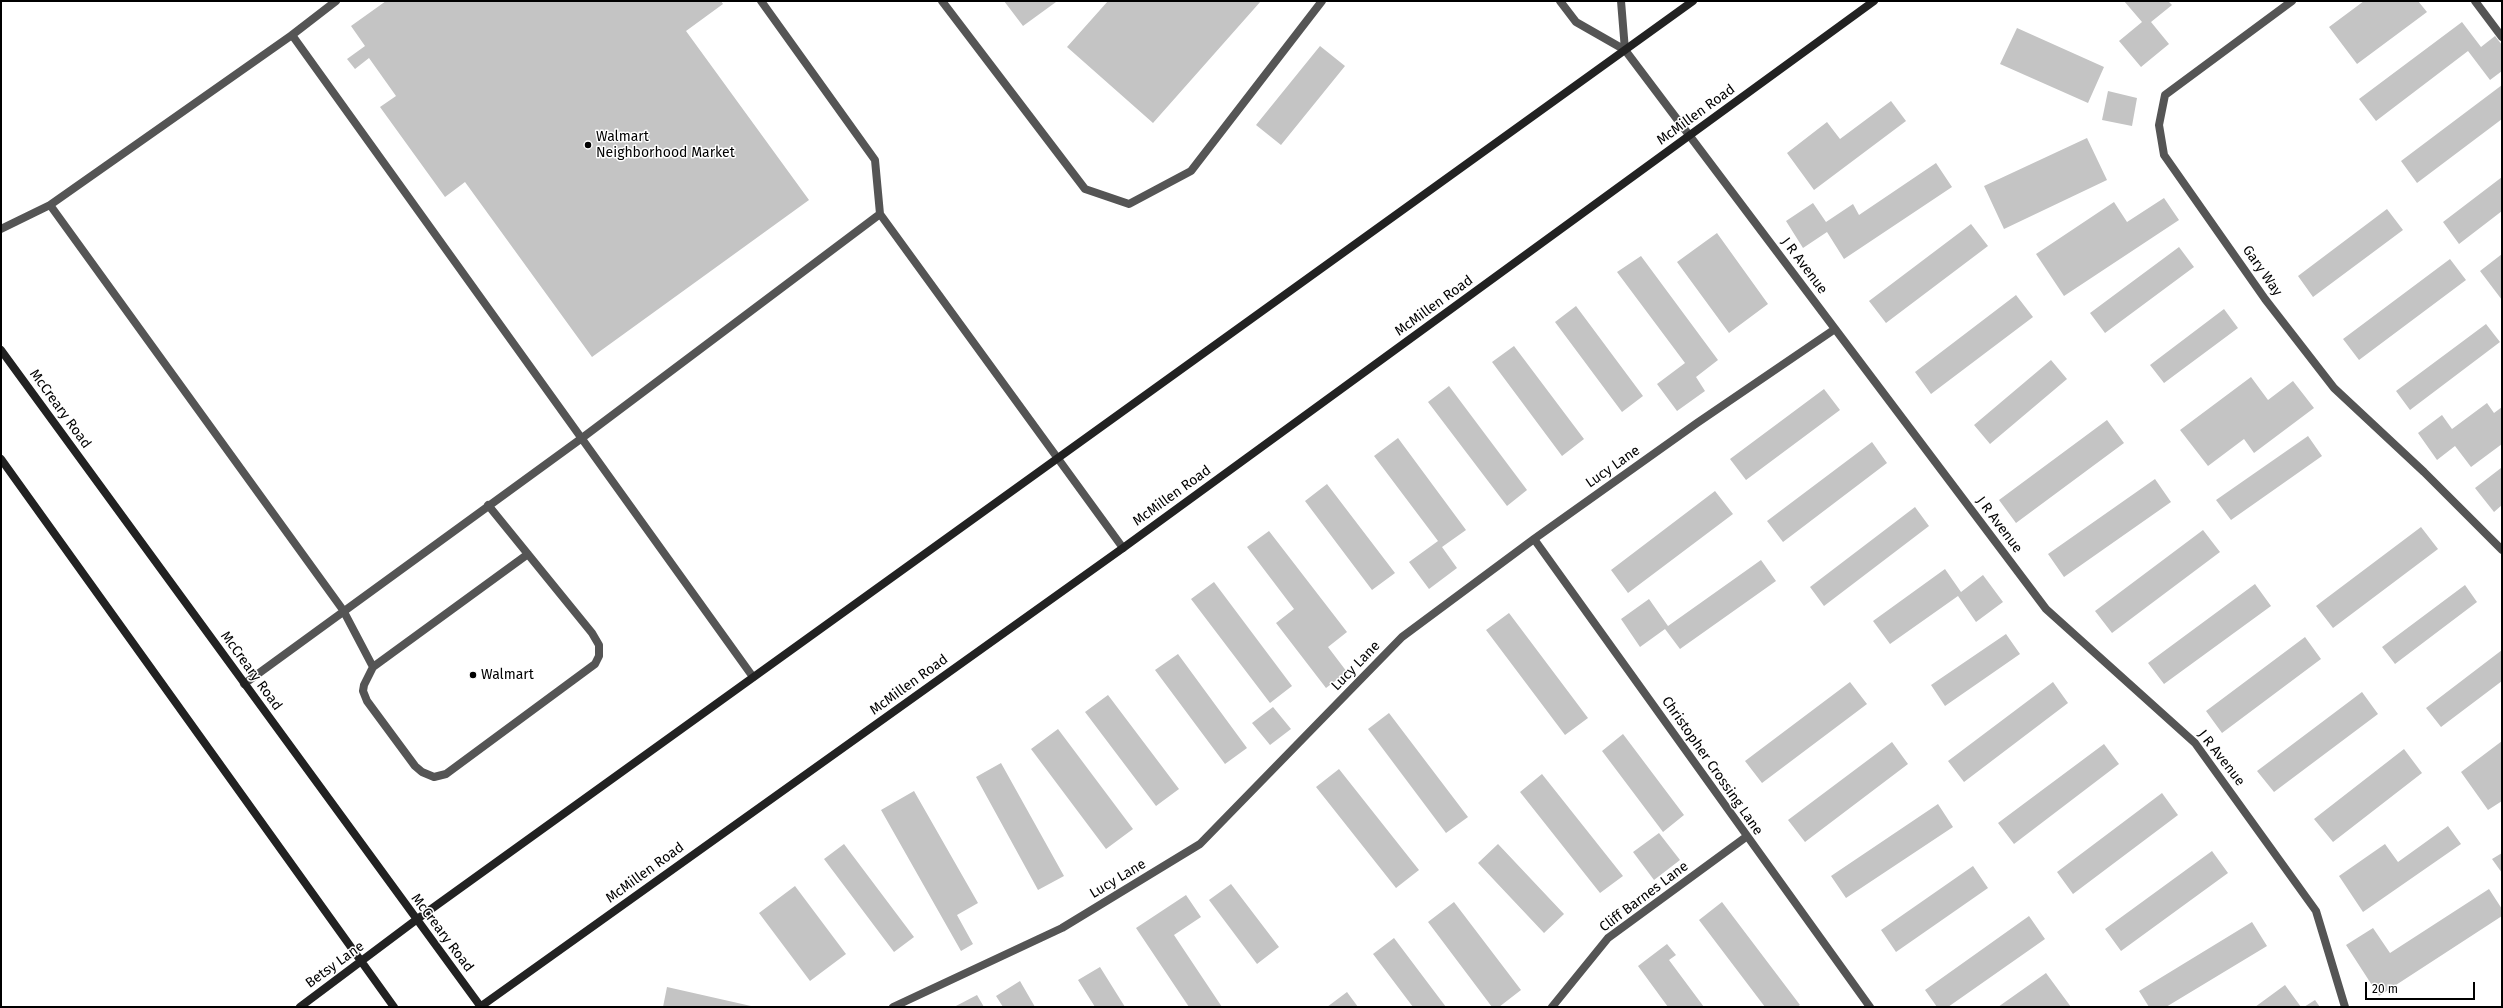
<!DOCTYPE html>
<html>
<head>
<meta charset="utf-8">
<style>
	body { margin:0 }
	#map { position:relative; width:2503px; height:1008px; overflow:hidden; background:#fff; font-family:"Fira Sans",sans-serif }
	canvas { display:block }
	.frame { position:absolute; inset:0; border:2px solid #000; pointer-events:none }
	.scale { position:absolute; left:2365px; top:982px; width:110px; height:18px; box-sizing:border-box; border:2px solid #000; border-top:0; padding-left:5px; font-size:12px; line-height:14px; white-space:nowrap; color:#000; -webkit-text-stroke:3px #fff; paint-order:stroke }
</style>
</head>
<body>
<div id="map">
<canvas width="2503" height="1008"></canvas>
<div class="frame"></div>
<div class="scale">20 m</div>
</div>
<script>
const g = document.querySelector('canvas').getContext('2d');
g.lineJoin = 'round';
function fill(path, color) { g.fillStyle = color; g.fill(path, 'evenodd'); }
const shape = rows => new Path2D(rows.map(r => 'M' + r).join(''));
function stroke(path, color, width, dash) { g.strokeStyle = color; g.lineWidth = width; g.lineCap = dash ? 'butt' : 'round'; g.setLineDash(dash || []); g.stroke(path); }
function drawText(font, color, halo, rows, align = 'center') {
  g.font = font + ' "Fira Sans",sans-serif'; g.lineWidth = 3; g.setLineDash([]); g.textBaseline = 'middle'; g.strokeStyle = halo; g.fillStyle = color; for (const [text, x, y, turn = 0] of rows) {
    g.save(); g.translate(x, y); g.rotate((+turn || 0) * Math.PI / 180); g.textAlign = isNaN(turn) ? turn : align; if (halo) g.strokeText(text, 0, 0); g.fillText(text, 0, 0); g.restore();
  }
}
fill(shape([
	[386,1,721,1,723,4,686,31,809,200,592,357,465,182,445,197,380,107,396,96,369,58,355,69,347,59,365,46,351,26],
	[1004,1,1055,1,1056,2,1023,26],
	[1108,1,1261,1,1153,123,1067,47],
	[2124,1,2168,1,2172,5,2151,22,2169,44,2141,67,2119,41,2142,22],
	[2364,1,2418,1,2427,12,2357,64,2329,27],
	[2462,22,2481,47,2495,36,2502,45,2502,71,2490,80,2468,51,2376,121,2359,99],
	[2017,28,2104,67,2088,103,2000,64],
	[1320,46,1345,66,1281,145,1256,125],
	[2502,85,2502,119,2417,183,2401,161],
	[2108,91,2137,98,2132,126,2102,120],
	[1891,101,1906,121,1814,190,1787,153,1827,122,1840,139],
	[2087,138,2107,180,2004,229,1984,186],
	[1936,163,1952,187,1844,259,1827,232,1803,248,1786,221,1813,203,1826,222,1853,204,1859,215],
	[2502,177,2502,211,2459,244,2443,222],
	[2164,198,2179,220,2064,296,2036,254,2114,202,2127,222],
	[2387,209,2403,230,2313,297,2298,276],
	[1971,224,1988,246,1886,323,1869,301],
	[1717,233,1768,304,1729,333,1677,262],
	[2179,247,2194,267,2105,333,2090,313],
	[2502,254,2502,300,2480,271],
	[1641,256,1718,360,1696,377,1705,391,1677,411,1657,384,1685,363,1617,272],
	[2450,259,2466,280,2359,360,2343,339],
	[2016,295,2033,317,1931,394,1915,372],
	[1576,306,1643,396,1622,412,1555,322],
	[2224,309,2238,328,2164,383,2150,365],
	[2486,324,2500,342,2410,410,2396,391],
	[1514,346,1584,439,1562,456,1492,362],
	[2051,360,2067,379,1990,444,1974,425],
	[2251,377,2268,400,2293,381,2314,408,2254,453,2244,439,2208,466,2180,430],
	[1449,386,1527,490,1507,506,1428,402],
	[1824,389,1840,410,1746,480,1730,459],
	[2487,403,2494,413,2502,407,2502,444,2471,467,2455,446,2437,460,2418,433,2442,415,2452,429],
	[2107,420,2124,443,2016,523,1999,500],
	[2308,436,2322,456,2231,520,2216,500],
	[1398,438,1466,530,1442,547,1457,568,1429,589,1409,562,1438,541,1374,456],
	[1872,442,1887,463,1783,542,1767,521],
	[2501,468,2502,505,2494,512,2475,488],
	[2155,479,2171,502,2064,577,2048,554],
	[1327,484,1395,573,1372,590,1305,501],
	[1715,491,1733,514,1628,593,1611,570],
	[1915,507,1929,526,1824,606,1810,587],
	[2421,527,2438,549,2333,628,2316,606],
	[2203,530,2220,552,2112,633,2095,611],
	[1269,531,1347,632,1328,647,1347,672,1326,688,1276,623,1294,609,1247,547],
	[1761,560,1776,581,1680,649,1665,629,1640,647,1621,619,1649,599,1668,626],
	[1945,569,1961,592,1983,575,2003,602,1976,622,1958,596,1890,644,1873,621],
	[1214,582,1292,686,1270,703,1191,599],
	[2255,584,2271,606,2164,684,2148,663],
	[2465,585,2477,602,2395,664,2382,647],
	[1509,613,1588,718,1565,735,1486,630],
	[2006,634,2020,654,1945,706,1931,685],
	[2305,637,2321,659,2222,733,2206,711],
	[2502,650,2502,681,2441,727,2426,708],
	[1178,654,1247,748,1225,764,1155,670],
	[1850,682,1867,704,1762,783,1745,761],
	[2053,682,2068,703,1964,782,1948,761],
	[2362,692,2378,714,2274,792,2257,771],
	[1108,695,1179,789,1156,806,1085,712],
	[1273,707,1291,729,1270,745,1252,723],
	[1389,713,1468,817,1446,833,1368,729],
	[1058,729,1133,829,1106,849,1031,749],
	[1623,734,1684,815,1663,832,1602,751],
	[2502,741,2502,801,2488,810,2461,772],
	[1892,742,1908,764,1805,842,1788,820],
	[2104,744,2119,764,2014,844,1998,823],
	[2404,749,2422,773,2333,842,2314,819],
	[1001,763,1064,876,1038,890,976,777],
	[1339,769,1419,870,1396,888,1316,787],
	[1542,774,1623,876,1600,893,1520,792],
	[914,791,978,903,957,915,973,944,961,951,881,810],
	[2162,793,2178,815,2073,894,2057,872],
	[1938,804,1953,827,1846,898,1831,876],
	[2448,826,2461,844,2363,912,2339,876,2385,844,2398,862],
	[1659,833,1680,860,1654,880,1633,852],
	[844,844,914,937,894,952,824,859],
	[1498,844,1564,914,1544,933,1478,863],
	[2212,851,2228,873,2121,951,2105,929],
	[2502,853,2502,873,2492,859],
	[1973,866,1988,888,1896,952,1881,930],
	[1231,884,1279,947,1257,964,1209,900],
	[795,886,846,954,810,981,759,913],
	[2489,889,2502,909,2502,916,2379,996,2346,945,2373,928,2390,953],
	[1186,895,1201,917,1174,935,1222,1007,1189,1007,1136,928],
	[1454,902,1521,990,1499,1007,1492,1007,1428,922],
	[1722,902,1800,1005,1797,1007,1765,1007,1699,920],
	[2029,916,2045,939,1948,1007,1937,1007,1925,990],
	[2252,922,2267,946,2166,1007,2149,1007,2139,991],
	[1394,938,1446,1007,1413,1007,1373,954],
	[1667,944,1676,955,1669,960,1704,1007,1668,1007,1638,966],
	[1100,967,1125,1007,1095,1007,1078,980],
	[2046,973,2071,1007,1998,1007],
	[1020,981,1035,1007,1003,1007,996,996],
	[2285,985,2301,1007,2255,1007],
	[667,987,751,1006,751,1007,663,1007],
	[1347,992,1358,1007,1327,1007],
	[977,995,984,1007,954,1007],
	[2315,1000,2320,1007,2304,1007]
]), '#c4c4c4');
stroke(shape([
	[761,1,875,160,880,214,1123,548],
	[942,1,1085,189,1129,204,1191,171,1322,1],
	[1560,1,1576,22,1625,50,1621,1],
	[292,35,336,1],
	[50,205,343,610,373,667,364,685,363,691,367,701,415,766,422,772,434,777,446,774,595,664,599,656,599,645,592,633,488,505],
	[1,229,50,205,292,35,753,677],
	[373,667,528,554],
	[244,684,582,438,880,214]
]), '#555', 8);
stroke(shape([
	[2292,1,2165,95,2159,125,2164,155,2265,299,2334,388,2424,472,2502,550],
	[2475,1,2502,37],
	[1625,50,2046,609,2195,743,2316,911,2345,1007],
	[1534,539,1870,1007],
	[893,1007,1062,928,1200,844,1402,637,1534,539,1697,423,1835,329],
	[1552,1007,1608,938,1746,837]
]), '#555', 8);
stroke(shape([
	[1,350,481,1007],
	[1,459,394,1007],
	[300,1007,416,920,1693,1],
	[480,1007,1123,548,1874,1]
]), '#222', 8);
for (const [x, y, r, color] of [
	[588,145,4,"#000"],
	[473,675,4,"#000"]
]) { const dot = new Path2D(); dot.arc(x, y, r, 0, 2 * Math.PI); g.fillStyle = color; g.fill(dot); stroke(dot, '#fff', 1.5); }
drawText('14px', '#000', '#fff', [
	["McMillen Road",1696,115,-36],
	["J R Avenue",1804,266,53],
	["Gary Way",2262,271,55],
	["McMillen Road",1434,306,-36],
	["McCreary Road",60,409,54],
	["Lucy Lane",1613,467,-35],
	["McMillen Road",1172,496,-36],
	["J R Avenue",1999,525,53],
	["Lucy Lane",1356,666,-46],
	["McCreary Road",251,671,54],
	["McMillen Road",909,685,-36],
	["J R Avenue",2221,758,52],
	["Christopher Crossing Lane",1712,766,55],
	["McMillen Road",645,873,-36],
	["Lucy Lane",1118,879,-31],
	["Cliff Barnes Lane",1644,897,-37],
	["McCreary Road",442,933,53],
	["Betsy Lane",335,965,-36]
]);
drawText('14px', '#000', '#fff', [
	["Walmart",596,137],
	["Neighborhood Market",596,153],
	["Walmart",481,675]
], 'left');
</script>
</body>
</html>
